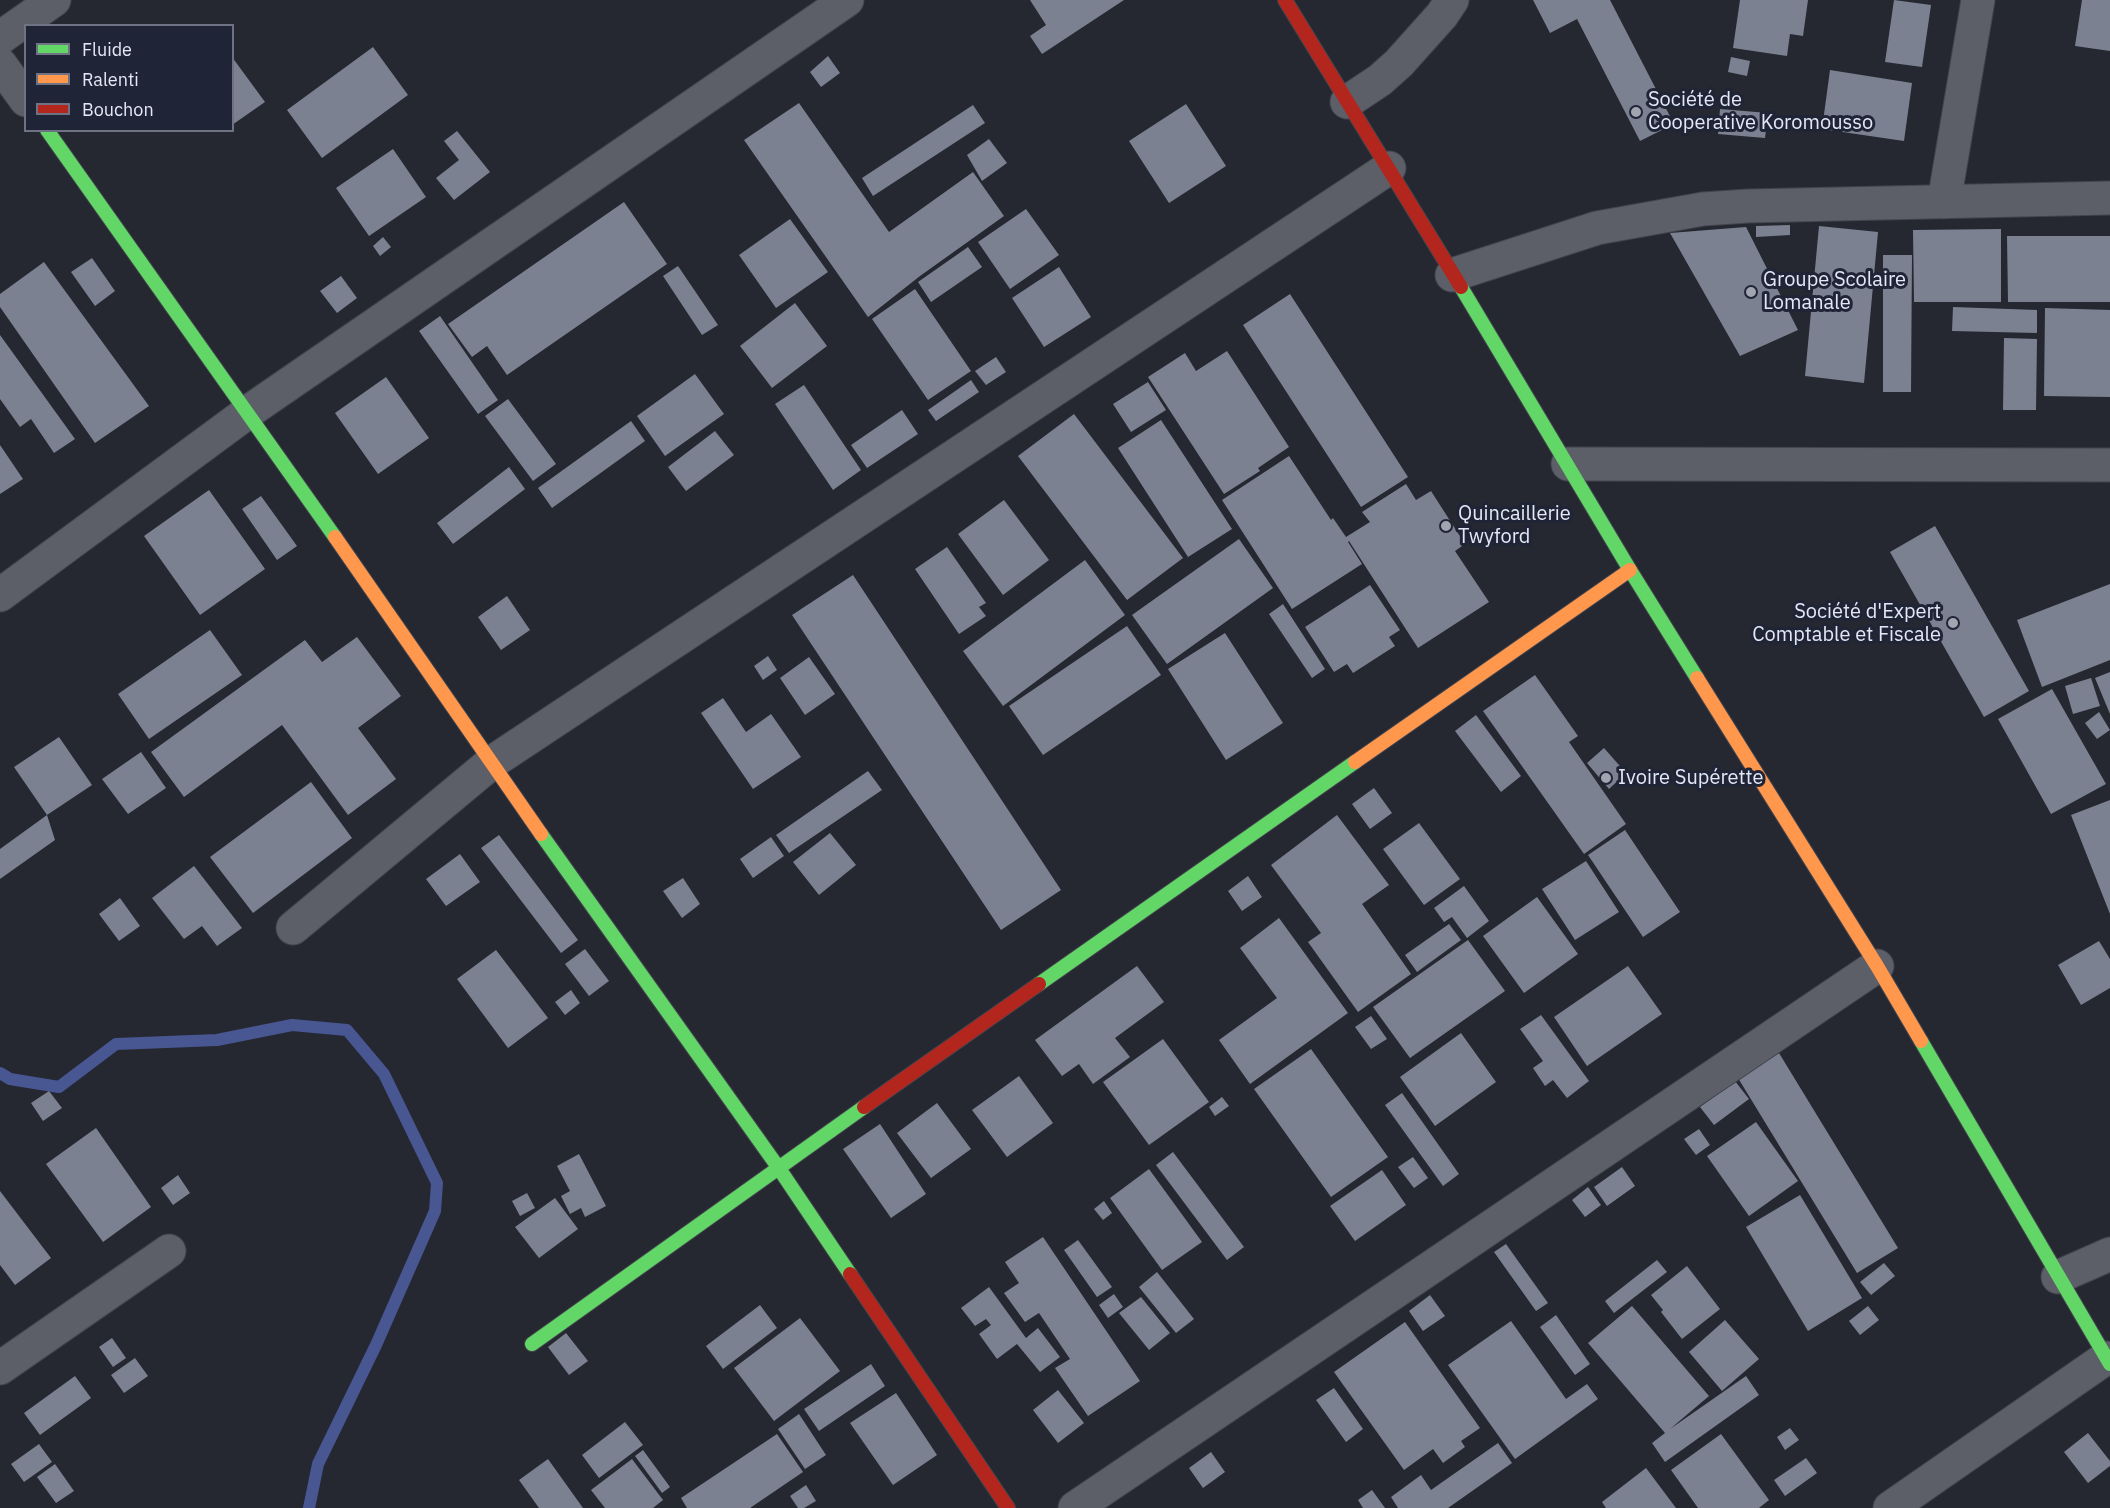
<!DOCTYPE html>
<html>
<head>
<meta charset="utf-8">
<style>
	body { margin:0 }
	#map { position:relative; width:2110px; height:1508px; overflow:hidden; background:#252831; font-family:"IBM Plex Sans",sans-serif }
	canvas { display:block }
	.legend { position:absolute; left:24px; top:24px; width:210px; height:108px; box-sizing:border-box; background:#1f2437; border:2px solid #6e7283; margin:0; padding:8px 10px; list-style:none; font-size:18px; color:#e4e8f5 }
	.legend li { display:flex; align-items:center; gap:12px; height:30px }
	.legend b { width:30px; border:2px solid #6e7283 }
</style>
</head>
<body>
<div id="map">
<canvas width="2110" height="1508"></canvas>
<ul class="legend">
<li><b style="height:8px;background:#63d668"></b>Fluide</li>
<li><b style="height:8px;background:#ff974d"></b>Ralenti</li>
<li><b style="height:8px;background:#b3261e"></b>Bouchon</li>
</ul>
</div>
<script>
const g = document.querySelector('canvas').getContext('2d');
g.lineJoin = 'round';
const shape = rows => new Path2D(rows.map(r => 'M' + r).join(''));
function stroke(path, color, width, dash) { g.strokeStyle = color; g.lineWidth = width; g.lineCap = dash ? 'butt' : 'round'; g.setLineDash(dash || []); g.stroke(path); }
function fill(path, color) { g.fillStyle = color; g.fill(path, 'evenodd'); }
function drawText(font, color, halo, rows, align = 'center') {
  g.font = font + ' "IBM Plex Sans",sans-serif'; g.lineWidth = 6; g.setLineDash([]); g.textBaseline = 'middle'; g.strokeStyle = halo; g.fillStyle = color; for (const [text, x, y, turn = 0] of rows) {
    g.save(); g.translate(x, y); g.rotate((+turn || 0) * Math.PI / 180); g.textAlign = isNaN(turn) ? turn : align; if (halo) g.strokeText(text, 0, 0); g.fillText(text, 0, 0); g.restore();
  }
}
stroke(shape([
	[0,1073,10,1079,59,1087,116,1044,217,1040,292,1025,347,1030,384,1074,437,1183,435,1211,376,1345,318,1464,309,1508]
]), '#485692', 12);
fill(shape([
	[1030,0,1124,0,1042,54,1030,36,1046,25],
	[1533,0,1610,0,1674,124,1640,141,1577,19,1550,33],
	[1740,0,1808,0,1803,36,1790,34,1787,56,1733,48],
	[1894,0,1931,5,1922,67,1885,62],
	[2082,0,2110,0,2110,51,2075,46],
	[373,47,408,95,322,158,287,110],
	[828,56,840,73,821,87,810,72],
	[232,57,265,102,232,125],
	[1731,57,1750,61,1747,76,1728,72],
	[1830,70,1912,83,1904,141,1822,129],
	[799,103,889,232,973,172,1004,216,920,276,868,317,744,140],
	[1186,104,1226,166,1169,203,1129,141],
	[973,105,985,123,873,196,862,178],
	[1720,109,1768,113,1765,138,1718,134],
	[457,131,490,172,454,200,436,178,459,160,444,141],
	[989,139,1007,163,982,181,967,155],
	[393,149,426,197,369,236,336,188],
	[624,202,667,264,507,375,487,346,472,357,448,324],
	[1026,209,1059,255,1010,289,978,242],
	[790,219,828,272,776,308,739,255],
	[1790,225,1790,235,1756,237,1756,226],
	[1819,226,1878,232,1864,383,1805,376],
	[1746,227,1798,330,1740,356,1670,233],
	[2001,229,2001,302,1914,302,1913,230],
	[2007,236,2110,236,2110,302,2008,302],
	[383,237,391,247,380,256,373,246],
	[968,247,982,267,931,302,918,282],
	[1883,255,1912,255,1911,392,1883,392],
	[92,258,115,291,95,306,71,272],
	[44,262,149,406,95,443,0,307,0,294],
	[678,266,718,325,702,335,663,276],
	[1059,267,1091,317,1044,347,1012,298],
	[341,276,357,298,337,313,320,291],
	[915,289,971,371,928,400,872,319],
	[1290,294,1408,477,1361,507,1243,325],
	[795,303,827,346,772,388,740,346],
	[1953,307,2037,310,2037,333,1952,331],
	[2045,308,2110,310,2110,397,2044,396],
	[440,316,498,400,478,414,419,331],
	[0,335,75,439,54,453,31,419,20,427,0,399],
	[2004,338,2037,339,2036,410,2003,410],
	[1227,351,1289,447,1258,468,1260,471,1224,494,1148,377,1185,353,1196,371],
	[996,357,1006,372,986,385,975,371],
	[695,374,724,414,665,456,637,416],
	[386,377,429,438,378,474,335,413],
	[971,380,979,392,936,421,928,410],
	[1148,382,1166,410,1131,432,1113,404],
	[804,385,861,470,833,490,775,404],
	[508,399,556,464,533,481,485,416],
	[902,410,918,434,867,468,851,445],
	[1074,414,1183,558,1127,600,1018,456],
	[1161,420,1232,529,1188,557,1118,448],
	[631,421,645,441,552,508,538,488],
	[715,431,734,455,686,491,668,467],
	[0,445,23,479,0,494],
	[1289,456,1331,520,1333,518,1346,537,1370,522,1362,512,1406,484,1416,500,1431,491,1465,544,1455,551,1489,602,1418,648,1349,541,1348,542,1362,564,1292,609,1222,500],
	[509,467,525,489,453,544,437,523],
	[209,490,265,569,200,615,144,536],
	[261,496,297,546,277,560,242,509],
	[1004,500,1049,560,1003,595,958,534],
	[1935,526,2029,691,1984,717,1890,552],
	[1239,539,1273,588,1167,664,1132,615],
	[947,547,986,603,979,607,986,616,959,634,915,569],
	[1085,560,1125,615,1003,706,963,651],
	[853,575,1061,890,1001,930,792,615],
	[2110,584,2110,660,2042,687,2017,620],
	[1370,585,1400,630,1389,637,1395,646,1353,673,1347,664,1334,672,1305,627],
	[507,596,530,630,501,650,478,617],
	[1283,604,1325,669,1312,678,1269,614],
	[1127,626,1161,675,1043,755,1009,706],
	[210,630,242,675,149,739,118,694],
	[1225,633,1283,723,1226,760,1168,669],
	[357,637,401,696,358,728,396,779,348,815,282,725,184,797,151,752,305,640,322,662],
	[768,656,777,670,763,680,754,666],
	[809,657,835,694,805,715,780,678],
	[2110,672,2110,714,2095,678],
	[1535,675,1578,736,1569,742,1626,824,1584,854,1483,711],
	[2091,678,2100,706,2073,714,2065,686],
	[2052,689,2106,784,2051,814,1998,719],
	[723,698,746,732,771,714,801,757,753,789,701,713],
	[2099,712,2110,730,2097,739,2085,723],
	[1476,715,1521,776,1501,792,1455,731],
	[59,737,92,785,47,815,14,767],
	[1604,748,1626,773,1609,789,1587,763],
	[141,752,166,788,128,814,102,779],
	[868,771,882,790,789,853,776,835],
	[311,782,352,838,253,913,210,857],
	[1374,788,1392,813,1370,829,1352,804],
	[2110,800,2110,914,2071,815],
	[47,815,55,840,0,879,0,849],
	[1337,815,1389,885,1362,904,1411,974,1358,1012,1308,942,1321,933,1271,865],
	[1419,823,1460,879,1424,905,1383,849],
	[1625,830,1680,912,1643,937,1588,855],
	[830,833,856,865,819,895,793,862],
	[499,835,578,940,561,953,481,848],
	[771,837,784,856,753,878,740,859],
	[460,854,480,882,446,906,426,879],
	[1586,861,1619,912,1575,940,1542,889],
	[194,866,242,928,217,946,202,926,184,939,152,898],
	[1248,876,1262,897,1242,911,1228,891],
	[683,878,700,904,682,918,663,891],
	[1464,886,1489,921,1467,938,1452,917,1444,922,1434,908],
	[1537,897,1578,954,1524,993,1483,936],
	[120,898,140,926,119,941,99,914],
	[1279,918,1348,1013,1250,1084,1219,1040,1277,998,1240,948],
	[1449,924,1461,940,1417,972,1405,955],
	[1468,940,1505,991,1410,1058,1373,1007],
	[2099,941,2110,959,2110,988,2081,1005,2058,965],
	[585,949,609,981,589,996,565,964],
	[496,950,548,1018,508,1048,457,979],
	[1137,966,1164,1002,1115,1038,1130,1057,1093,1084,1079,1064,1062,1076,1035,1040],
	[1628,966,1662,1014,1587,1066,1554,1017],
	[571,990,580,1003,565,1015,555,1002],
	[1541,1015,1589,1081,1567,1098,1553,1080,1545,1086,1533,1068,1543,1061,1520,1029],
	[1371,1016,1387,1039,1371,1049,1355,1027],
	[1461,1033,1496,1082,1435,1126,1400,1077],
	[1163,1039,1209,1102,1149,1145,1103,1082],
	[1311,1049,1388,1157,1331,1197,1254,1089],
	[1779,1053,1898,1248,1857,1273,1738,1078],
	[1019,1076,1053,1123,1007,1157,972,1110],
	[1735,1081,1749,1099,1714,1125,1700,1107],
	[49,1091,62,1108,43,1121,31,1103],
	[1402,1093,1459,1174,1443,1186,1385,1105],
	[1222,1097,1229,1106,1215,1116,1209,1107],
	[937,1103,971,1149,931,1178,897,1133],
	[1756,1122,1798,1181,1749,1216,1707,1156],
	[880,1124,926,1194,891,1218,843,1149],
	[96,1128,151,1207,103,1242,46,1164],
	[1699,1129,1710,1145,1696,1155,1684,1139],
	[1173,1152,1244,1247,1227,1260,1156,1165],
	[579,1154,606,1206,585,1217,581,1208,570,1214,561,1196,570,1191,557,1166],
	[1413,1157,1428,1178,1414,1188,1398,1167],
	[1622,1167,1635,1186,1607,1206,1594,1187],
	[1149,1169,1202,1242,1162,1270,1110,1198],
	[1382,1170,1406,1205,1355,1241,1330,1206],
	[178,1175,190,1193,173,1205,161,1188],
	[1588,1187,1601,1205,1585,1217,1572,1200],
	[0,1191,51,1258,15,1285,0,1265],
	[527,1193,535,1208,520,1216,512,1201],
	[1800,1195,1862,1298,1808,1331,1746,1227],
	[555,1198,578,1229,539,1258,515,1227],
	[1104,1201,1112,1213,1103,1220,1094,1209],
	[1043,1237,1140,1381,1088,1416,1055,1368,1070,1359,1039,1313,1025,1322,1004,1293,1019,1283,1005,1262],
	[1078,1240,1112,1287,1097,1297,1064,1250],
	[1506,1244,1548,1303,1536,1311,1494,1252],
	[1657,1260,1667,1272,1614,1313,1605,1301],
	[1884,1263,1895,1276,1871,1295,1860,1282],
	[1687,1266,1720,1309,1682,1339,1661,1312,1663,1310,1651,1295],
	[1157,1272,1194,1319,1176,1333,1139,1287],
	[989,1287,1026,1338,1038,1328,1060,1357,1040,1372,1017,1344,997,1359,979,1334,991,1325,986,1319,975,1326,961,1308],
	[1114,1294,1123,1307,1108,1318,1099,1305],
	[1430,1295,1445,1316,1423,1331,1409,1311],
	[1141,1297,1170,1333,1149,1350,1119,1313],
	[760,1305,777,1328,723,1369,706,1346],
	[1632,1306,1709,1396,1670,1429,1746,1376,1759,1395,1665,1462,1652,1443,1665,1433,1588,1343],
	[1868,1306,1879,1320,1860,1335,1849,1321],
	[1556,1315,1590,1364,1575,1375,1540,1327],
	[800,1318,840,1371,774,1421,734,1368],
	[1725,1320,1759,1359,1722,1391,1689,1352],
	[1511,1321,1566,1399,1587,1384,1598,1399,1515,1459,1448,1365],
	[1405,1322,1480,1428,1461,1441,1465,1447,1443,1463,1433,1449,1404,1470,1334,1372],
	[566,1333,588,1361,569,1375,548,1347],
	[112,1338,126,1358,113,1367,99,1347],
	[135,1358,148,1376,124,1393,111,1375],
	[871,1364,885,1386,819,1431,804,1409],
	[75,1376,91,1398,40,1435,24,1413],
	[1334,1388,1363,1429,1346,1442,1316,1400],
	[1058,1390,1084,1423,1058,1443,1033,1410],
	[896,1393,937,1455,893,1485,850,1423],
	[799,1414,826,1455,805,1469,778,1429],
	[625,1422,643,1445,599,1478,582,1455],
	[1790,1428,1799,1440,1785,1450,1777,1437],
	[2088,1433,2110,1461,2110,1466,2088,1483,2064,1452],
	[777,1434,803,1472,750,1508,687,1508,681,1498],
	[1721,1434,1769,1500,1759,1508,1698,1508,1671,1470],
	[1498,1443,1512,1463,1448,1508,1398,1508,1391,1497,1421,1475,1431,1490],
	[39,1444,52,1462,24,1482,11,1464],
	[643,1450,670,1487,662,1493,635,1456],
	[1211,1452,1225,1472,1203,1488,1189,1468],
	[1806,1458,1817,1473,1785,1496,1774,1480],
	[548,1459,583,1508,539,1508,519,1480],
	[632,1459,663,1500,653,1508,605,1508,591,1490],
	[55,1464,74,1491,56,1503,37,1477],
	[1646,1468,1676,1508,1606,1508,1602,1502],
	[806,1485,816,1501,804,1508,798,1508,790,1496],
	[1372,1490,1385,1508,1363,1508,1358,1500]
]), '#7c8191');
const street = shape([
	[0,38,54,0],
	[0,64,26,100],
	[1347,102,1380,80,1399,63,1442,15,1452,0],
	[1944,202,1978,0],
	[1452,275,1597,228,1703,209,1748,206,2110,198],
	[1568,464,2110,465],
	[0,595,248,412,847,0],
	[293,928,491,763,1389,168],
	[2058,1277,2110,1254],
	[0,1368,169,1251],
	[1075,1508,1877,966],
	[1890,1508,2106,1358]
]);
const fast = shape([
	[47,130,335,537],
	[1461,287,1630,570,1697,678],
	[541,834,778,1167,850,1274],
	[1039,984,1355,762],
	[1921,1041,2110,1364],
	[532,1344,864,1107]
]);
const slow = shape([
	[335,537,541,834],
	[1697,678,1877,966,1921,1041],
	[1355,762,1630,570]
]);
const jam = shape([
	[1285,0,1461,287],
	[864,1107,1039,984],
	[850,1274,1008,1508]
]);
stroke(street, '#42444d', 35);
stroke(fast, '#42444d', 16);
stroke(slow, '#42444d', 16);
stroke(jam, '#42444d', 16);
stroke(street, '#5c5f68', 33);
stroke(fast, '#63d668', 14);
stroke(slow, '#ff974d', 14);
stroke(jam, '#b3261e', 14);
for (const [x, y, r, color] of [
	[1636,112,6,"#a1a5b0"],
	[1751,292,6,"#a1a5b0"],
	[1446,526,6,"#a1a5b0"],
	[1953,623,6,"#a1a5b0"],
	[1606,778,6,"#a1a5b0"]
]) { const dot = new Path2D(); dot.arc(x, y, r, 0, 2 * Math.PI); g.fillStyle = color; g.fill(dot); stroke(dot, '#1f2437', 2); }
drawText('20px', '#e4e8f5', '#1f2437', [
	["Société de",1648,100],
	["Cooperative Koromousso",1648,123],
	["Groupe Scolaire",1763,280],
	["Lomanale",1763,303],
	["Quincaillerie",1458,514],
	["Twyford",1458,537],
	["Société d'Expert",1941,612,"right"],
	["Comptable et Fiscale",1941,635,"right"],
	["Ivoire Supérette",1618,778]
], 'left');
</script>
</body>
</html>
